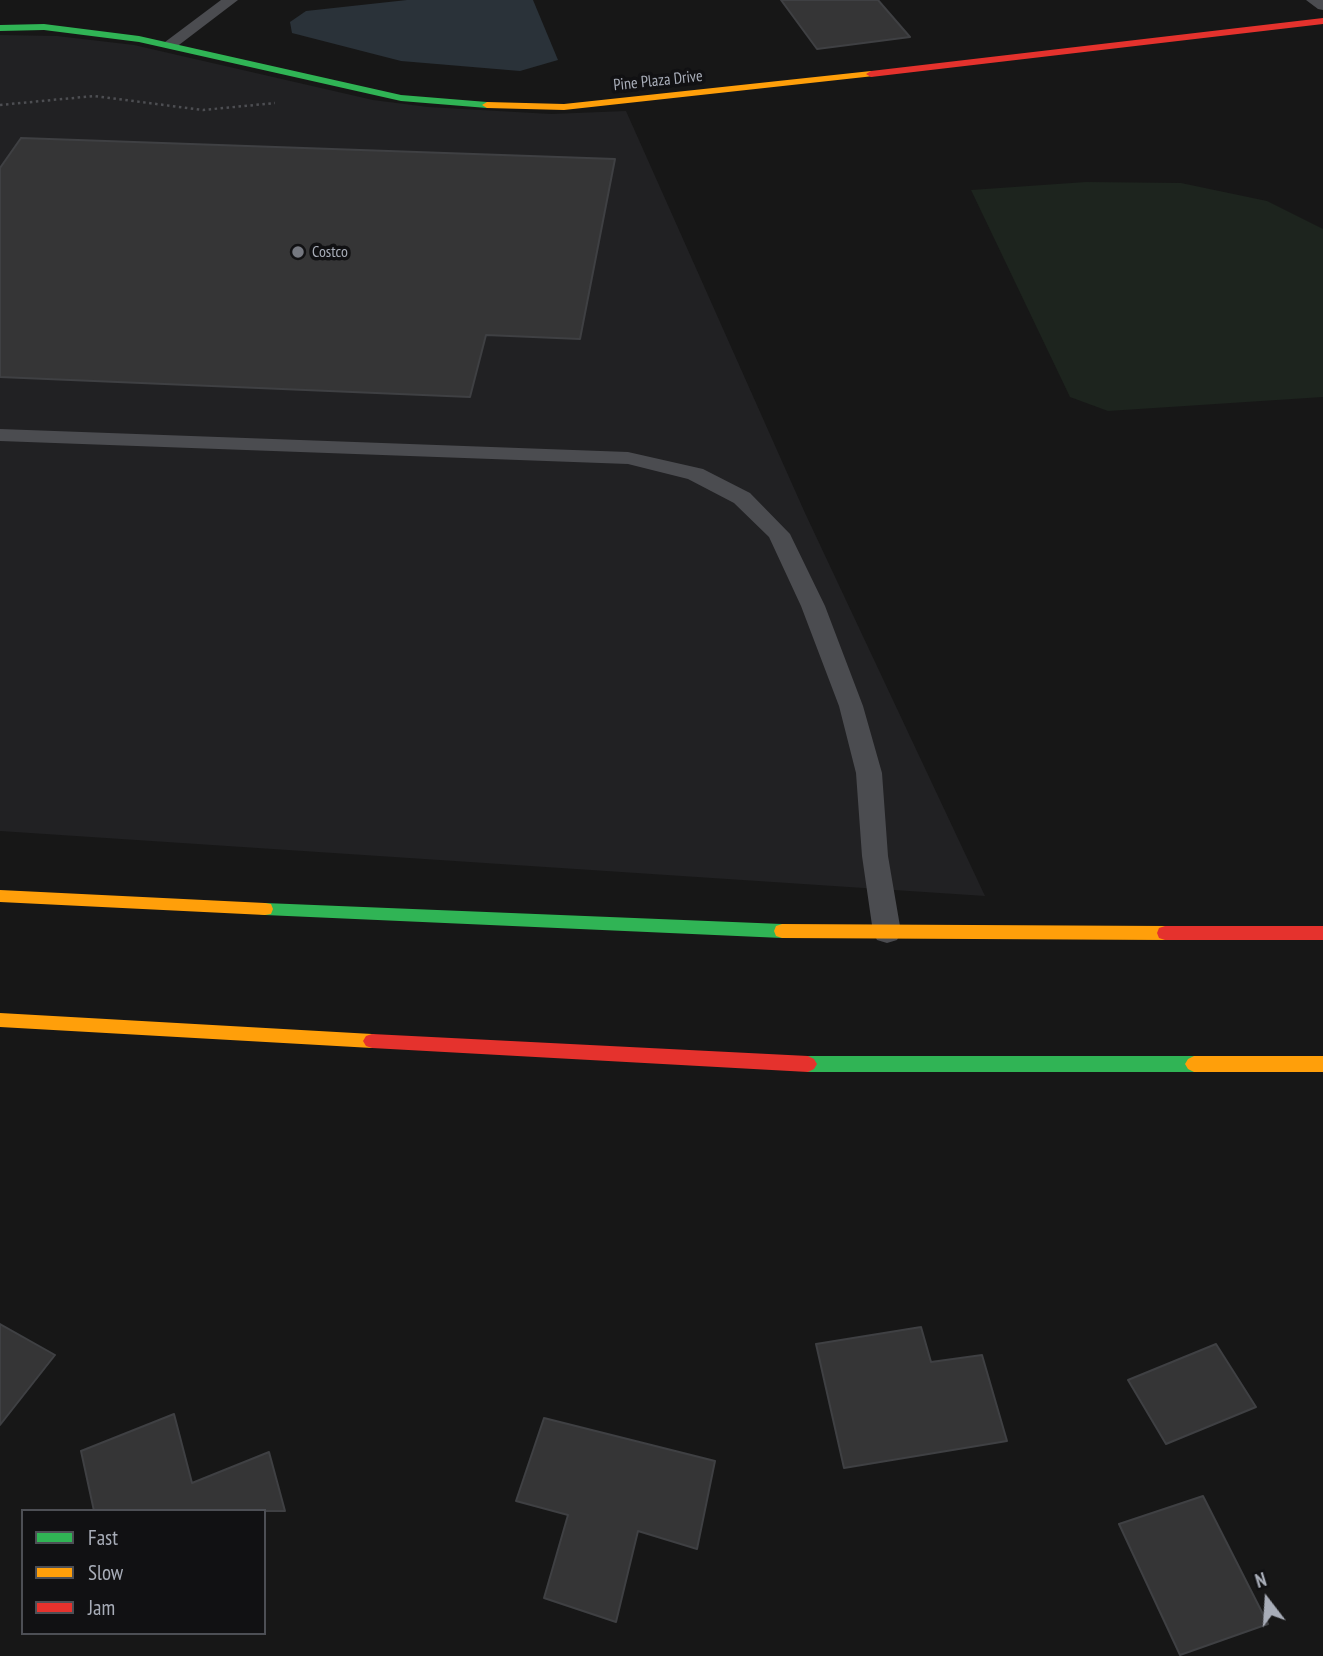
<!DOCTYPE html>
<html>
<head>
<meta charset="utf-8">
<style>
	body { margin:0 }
	#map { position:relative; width:1323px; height:1656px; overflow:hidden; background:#171717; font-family:"PT Sans Narrow",sans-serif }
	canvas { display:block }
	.legend { position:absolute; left:21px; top:1509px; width:245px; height:126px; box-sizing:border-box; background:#111113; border:2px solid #4d4f55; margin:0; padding:9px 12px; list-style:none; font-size:21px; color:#a8adb8 }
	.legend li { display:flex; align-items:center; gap:14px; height:35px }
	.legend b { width:35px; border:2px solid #4d4f55 }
	.north { position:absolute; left:1232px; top:1565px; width:70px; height:70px; -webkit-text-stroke:5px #111113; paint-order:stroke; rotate:343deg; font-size:19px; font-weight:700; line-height:28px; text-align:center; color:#a8adb8 }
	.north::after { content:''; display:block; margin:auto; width:24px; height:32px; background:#a8adb8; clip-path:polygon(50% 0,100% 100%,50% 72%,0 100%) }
</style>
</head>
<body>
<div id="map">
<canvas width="1323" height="1656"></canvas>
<ul class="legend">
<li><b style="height:9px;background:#30b455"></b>Fast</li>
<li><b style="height:9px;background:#ff9f0a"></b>Slow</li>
<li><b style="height:9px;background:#e5322d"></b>Jam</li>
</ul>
<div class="north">N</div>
</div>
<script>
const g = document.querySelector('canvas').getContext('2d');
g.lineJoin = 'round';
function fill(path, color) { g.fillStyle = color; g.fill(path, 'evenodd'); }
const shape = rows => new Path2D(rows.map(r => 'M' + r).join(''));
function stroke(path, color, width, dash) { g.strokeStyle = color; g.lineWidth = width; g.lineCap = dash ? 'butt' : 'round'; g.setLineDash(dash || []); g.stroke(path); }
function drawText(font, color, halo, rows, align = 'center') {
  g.font = font + ' "PT Sans Narrow",sans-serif'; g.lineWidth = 7; g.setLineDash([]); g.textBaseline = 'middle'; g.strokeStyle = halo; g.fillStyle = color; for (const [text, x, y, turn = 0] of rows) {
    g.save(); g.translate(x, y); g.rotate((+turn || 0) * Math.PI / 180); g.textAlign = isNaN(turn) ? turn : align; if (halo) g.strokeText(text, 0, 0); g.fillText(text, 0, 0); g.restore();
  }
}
fill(shape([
	[0,35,57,36,134,45,373,100,428,107,551,114,626,111,805,513,985,896,0,831]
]), '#212123');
fill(shape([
	[1086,182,1181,183,1267,201,1323,229,1323,397,1108,411,1070,397,971,190]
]), '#1d241e');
fill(shape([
	[407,0,533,0,558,60,520,71,401,61,292,33,290,22,306,11]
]), '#2a3239');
const building = shape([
	[781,0,878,0,910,37,817,49,781,0],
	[21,138,615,159,580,339,486,335,470,397,0,377,0,168,21,138],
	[0,1324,55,1355,0,1425,0,1324],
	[921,1327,931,1362,982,1355,1007,1441,844,1468,816,1344,921,1327],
	[1216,1344,1256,1407,1166,1444,1128,1380,1216,1344],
	[174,1414,192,1483,269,1452,285,1511,94,1511,81,1451,174,1414],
	[544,1418,715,1461,697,1549,638,1531,616,1622,544,1598,568,1515,516,1501,544,1418],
	[1203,1496,1268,1624,1180,1655,1119,1524,1203,1496]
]);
fill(building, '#353536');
stroke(building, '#3f4043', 2);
stroke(shape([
	[0,105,94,96,203,110,275,103]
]), '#4d4e52', 2.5, [2.5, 3.5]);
fill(shape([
	[221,0,238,0,175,48,165,48,165,42,221,0],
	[1306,0,1323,0,1323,10,1318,9,1306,0],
	[0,429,628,452,703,469,750,493,790,534,825,606,863,706,882,773,888,856,901,932,897,940,887,943,877,940,873,932,862,856,856,773,839,706,801,606,769,537,734,503,688,479,628,464,0,441,0,429]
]), '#4b4c50');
fill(shape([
	[44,24,139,36,401,95,487,102,492,105,487,108,401,101,139,42,44,30,0,31,0,25,44,24],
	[265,903,782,924,788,926,790,931,788,936,782,938,265,915,259,914,257,909,259,904,265,903],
	[808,1056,1194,1056,1200,1059,1203,1064,1200,1069,1194,1072,808,1072,802,1069,799,1064,802,1059,808,1056]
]), '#30b455');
fill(shape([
	[871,71,874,72,874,76,564,110,487,108,482,105,487,102,564,104,871,71],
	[0,890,265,903,271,904,273,909,271,914,265,915,0,902,0,890],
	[782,924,1165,926,1171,928,1173,933,1171,938,1165,940,782,938,776,936,774,931,776,926,782,924],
	[0,1013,372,1034,378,1036,381,1041,378,1046,372,1048,0,1027,0,1013],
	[1194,1056,1323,1056,1323,1072,1194,1072,1188,1069,1185,1064,1188,1059,1194,1056]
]), '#ff9f0a');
fill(shape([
	[1323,18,1323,24,871,77,866,74,871,71,1323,18],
	[1165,926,1323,926,1323,940,1165,940,1159,938,1157,933,1159,928,1165,926],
	[372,1034,808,1056,814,1059,817,1064,814,1069,808,1072,372,1048,366,1046,363,1041,366,1036,372,1034]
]), '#e5322d');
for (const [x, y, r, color] of [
	[298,252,7,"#757880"]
]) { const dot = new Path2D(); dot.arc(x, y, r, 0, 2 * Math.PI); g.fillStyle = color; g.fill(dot); stroke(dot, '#111113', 2.5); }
drawText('16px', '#a8adb8', '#111113', [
	["Pine Plaza Drive",658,81,-6]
]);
drawText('16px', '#a8adb8', '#111113', [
	["Costco",312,252]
], 'left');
</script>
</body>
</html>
